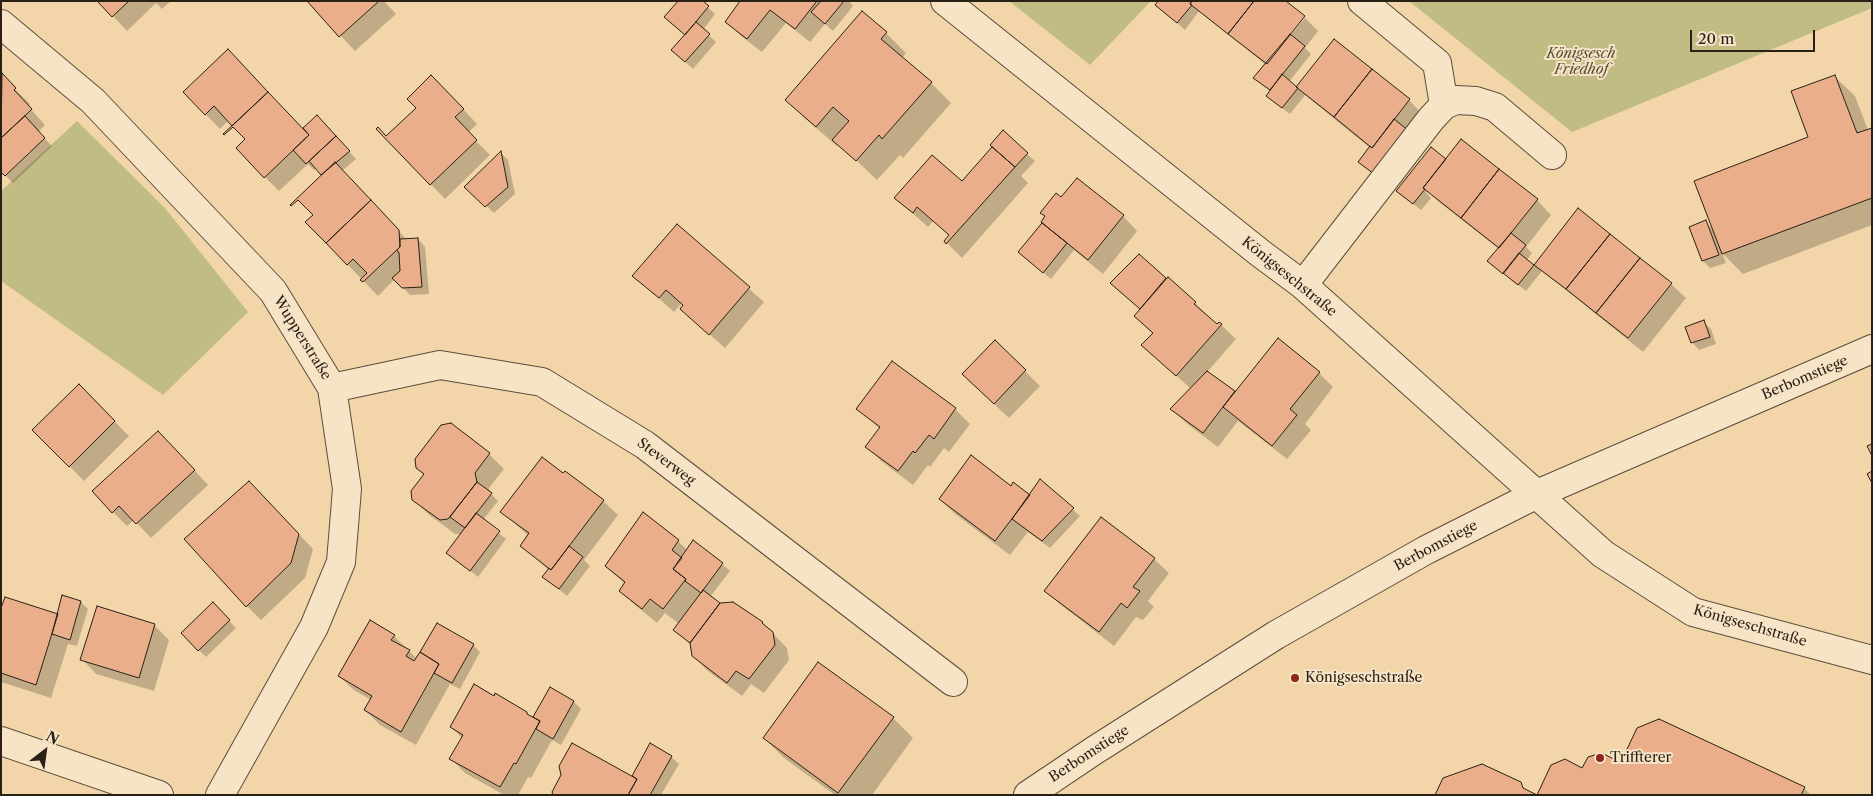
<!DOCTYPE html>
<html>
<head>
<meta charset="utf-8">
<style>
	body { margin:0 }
	#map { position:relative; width:1873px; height:796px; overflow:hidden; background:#f2d6a9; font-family:"Libre Caslon Text",serif }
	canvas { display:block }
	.frame { position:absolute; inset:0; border:2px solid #292016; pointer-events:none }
	.north { position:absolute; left:20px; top:726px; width:50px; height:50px; -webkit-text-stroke:4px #f7e4c7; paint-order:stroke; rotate:30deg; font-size:14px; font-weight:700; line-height:20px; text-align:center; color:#292016 }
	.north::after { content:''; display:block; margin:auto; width:18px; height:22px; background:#292016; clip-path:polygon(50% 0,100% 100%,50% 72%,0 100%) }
	.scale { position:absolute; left:1690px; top:30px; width:125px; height:22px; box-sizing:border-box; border:2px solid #292016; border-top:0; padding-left:6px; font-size:15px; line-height:18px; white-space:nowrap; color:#292016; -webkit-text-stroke:4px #f7e4c7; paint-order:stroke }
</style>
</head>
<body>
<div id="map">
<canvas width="1873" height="796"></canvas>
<div class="frame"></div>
<div class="north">N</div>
<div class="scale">20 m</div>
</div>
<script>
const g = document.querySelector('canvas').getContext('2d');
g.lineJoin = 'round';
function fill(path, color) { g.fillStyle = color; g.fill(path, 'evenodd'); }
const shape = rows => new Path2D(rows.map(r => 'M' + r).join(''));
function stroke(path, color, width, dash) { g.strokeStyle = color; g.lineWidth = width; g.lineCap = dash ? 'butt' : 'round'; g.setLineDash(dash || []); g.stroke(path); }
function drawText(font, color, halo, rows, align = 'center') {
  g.font = font + ' "Libre Caslon Text",serif'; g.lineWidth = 4; g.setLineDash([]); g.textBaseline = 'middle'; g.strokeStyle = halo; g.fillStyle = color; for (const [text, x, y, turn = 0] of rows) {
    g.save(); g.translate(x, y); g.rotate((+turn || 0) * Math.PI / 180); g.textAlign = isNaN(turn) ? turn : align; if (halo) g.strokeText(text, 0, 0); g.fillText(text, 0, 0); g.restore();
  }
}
fill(shape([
	[1009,1,1151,1,1090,65],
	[1409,1,1872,1,1872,8,1572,132],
	[77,121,165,208,248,312,163,395,1,281,1,191]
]), '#c0bc84');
fill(shape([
	[99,1,171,1,162,9,156,3,127,31],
	[308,1,384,1,396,14,355,51],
	[701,1,715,14,703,30,716,42,693,69,680,57,686,35],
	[743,1,849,1,853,6,833,31,825,24,810,42,786,23,762,52,741,36,726,21],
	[1284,1,1288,34,1290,36,1305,18,1318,31,1305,48,1311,54,1289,82,1297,89,1334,40,1409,100,1423,115,1382,181,1359,162,1370,148,1305,95,1290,114,1275,103,1271,92,1255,78,1266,65,1199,11,1185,30,1157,5],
	[886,33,906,53,902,58,931,83,951,103,903,158,900,155,877,180,839,144,837,146,807,120,786,100],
	[1,75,30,104,28,106,45,125,38,132,52,146,13,183,1,171],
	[1834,76,1855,96,1868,130,1872,129,1872,225,1743,274,1722,253,1726,263,1710,268,1703,261,1705,222,1714,230,1810,138],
	[446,91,477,124,468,133,490,155,445,199,386,138],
	[184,92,303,130,317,117,356,159,342,171,407,240,418,239,425,247,429,294,410,295,395,279,378,296,347,264,314,216,323,175,317,168,314,170,308,164,279,191,265,177,247,140,229,120,220,129],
	[998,151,1027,154,1035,161,1021,176,1028,183,962,258,945,241,950,236,933,221,928,227,895,198,962,183],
	[501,153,508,160,515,194,494,213,466,187],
	[1446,161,1537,200,1551,215,1526,247,1532,253,1527,260,1534,267,1578,210,1671,284,1686,298,1643,352,1542,271,1526,291,1488,261,1499,249,1439,202,1428,191,1426,192,1431,198,1421,210,1398,191],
	[1061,198,1123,216,1137,231,1103,274,1074,250,1051,279,1019,252],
	[677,226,764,302,725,348,681,309,684,306,681,304,674,312,634,276],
	[1139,256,1195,303,1217,325,1219,323,1236,339,1207,372,1236,393,1319,373,1333,387,1305,424,1311,430,1287,459,1238,421,1218,447,1186,423,1172,409,1191,389,1143,345,1153,334,1135,316,1141,309,1119,291],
	[1703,322,1711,329,1716,344,1699,350,1692,342],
	[995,342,1040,386,1009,418,978,389],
	[892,363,955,409,970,424,949,452,944,448,930,467,928,465,913,485,881,461,867,447,880,429,858,409],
	[79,386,129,436,84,481,34,430],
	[450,425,489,454,504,469,489,488,490,493,498,501,483,520,506,539,478,577,448,553,462,534,455,534,428,514,413,499,424,475,417,468],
	[173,447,208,485,151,538,134,520,127,526,113,512],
	[1040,481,1080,516,1050,548,1028,532,1010,555,955,514,940,499,1030,496],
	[263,497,313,549,305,578,261,620,247,606],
	[603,501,618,515,584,560,590,566,567,596,544,577,549,570,521,546,529,536,502,512],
	[643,514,678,541,687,550,722,564,730,571,710,597,721,605,733,603,763,623,787,648,789,660,764,693,751,684,742,696,708,671,693,656,691,645,675,630,679,624,665,613,657,623,635,605,620,591,625,584,606,566],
	[1101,518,1154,559,1169,573,1148,601,1154,607,1143,620,1136,617,1114,646,1061,605,1046,591],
	[81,602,88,609,77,646,68,644,51,698,1,682,1,613,58,615],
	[213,604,236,628,206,657,182,633],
	[98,607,155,626,169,640,154,691,96,674,82,659],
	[394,636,417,659,473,645,480,652,460,689,450,684,416,745,380,725,365,710,371,700,354,690,339,676],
	[550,689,574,702,581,709,561,745,552,740,531,778,528,777,518,795,504,795,465,773,451,759,462,738,451,727,527,713,533,719],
	[893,718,913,738,872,795,835,795,784,758,764,738],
	[671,757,679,764,661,795,554,795,637,780],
	[1622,763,1804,788,1811,795,1539,795,1583,769]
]), '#0003');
const building = shape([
	[97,1,129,1,112,17,97,1],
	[307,1,379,1,339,37,307,1],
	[678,1,703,1,709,6,685,35,664,17,678,1],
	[740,1,817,1,795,29,770,10,747,39,725,22,740,1],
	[821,1,844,1,825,24,811,12,821,1],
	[1158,1,1192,1,1190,4,1192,5,1177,23,1155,5,1158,1],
	[1192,1,1254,1,1228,34,1190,4,1192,1],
	[1254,1,1286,1,1305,16,1267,64,1228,34,1254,1],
	[862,11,887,32,881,39,932,82,882,139,879,135,856,161,832,140,849,121,833,107,816,127,785,100,862,11],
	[696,22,710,34,685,62,671,50,696,22],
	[1290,34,1305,46,1270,90,1253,78,1290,34],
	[1334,39,1372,69,1334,117,1296,87,1334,39],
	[228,49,268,92,232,126,214,106,205,115,183,92,228,49],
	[1372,69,1410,99,1372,148,1334,117,1372,69],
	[2,73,16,88,14,90,32,109,1,138,2,73],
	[1282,74,1298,88,1282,108,1266,96,1282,74],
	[431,75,464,109,455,117,477,140,430,185,376,129,378,127,386,136,416,108,407,99,431,75],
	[1835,75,1857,133,1872,128,1872,198,1722,254,1694,181,1808,137,1791,91,1835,75],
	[268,92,309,135,264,178,236,148,245,139,233,127,224,135,223,134,268,92],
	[317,115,336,136,306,164,293,150,309,135,303,128,317,115],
	[25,116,45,138,5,176,1,172,1,138,25,116],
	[1394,119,1409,131,1374,174,1358,162,1370,146,1372,148,1394,119],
	[1003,130,1028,153,1015,167,990,145,1003,130],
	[336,136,350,151,321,175,309,161,336,136],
	[1461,139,1499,169,1461,218,1423,188,1461,139],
	[992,147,1015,167,946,244,944,241,949,235,917,207,913,213,894,198,932,155,962,181,992,147],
	[1431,147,1446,159,1423,188,1425,189,1413,204,1396,191,1431,147],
	[501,151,508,187,485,207,464,187,501,151],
	[335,162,371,200,326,243,305,222,313,215,298,200,291,206,290,205,335,162],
	[1499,169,1538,199,1499,248,1461,218,1499,169],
	[1077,178,1124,215,1088,260,1041,222,1045,216,1040,213,1056,193,1061,197,1077,178],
	[371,200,399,230,400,247,363,282,360,280,367,273,353,259,347,265,326,243,371,200],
	[1578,208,1610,234,1566,289,1534,265,1578,208],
	[1706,220,1719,255,1702,261,1689,227,1706,220],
	[1042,223,1067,243,1043,273,1018,252,1042,223],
	[677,224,750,287,709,335,680,309,683,305,666,290,659,298,632,276,677,224],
	[1511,233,1526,245,1503,274,1487,261,1511,233],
	[1610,234,1640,258,1596,313,1566,289,1610,234],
	[418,238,422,287,402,288,392,278,400,271,399,253,397,250,400,247,400,239,418,238],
	[1519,253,1534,265,1518,285,1503,273,1519,253],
	[1139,254,1166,278,1140,309,1110,283,1139,254],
	[1640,258,1672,283,1628,338,1596,313,1640,258],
	[1168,277,1196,302,1194,304,1217,324,1219,322,1222,324,1176,376,1141,345,1153,333,1134,316,1168,277],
	[1704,320,1710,337,1691,343,1685,327,1704,320],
	[1278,338,1320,372,1290,409,1297,415,1272,446,1223,407,1278,338],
	[995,340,1026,370,994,404,962,374,995,340],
	[892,361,956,408,934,439,929,435,915,453,913,451,898,471,865,447,880,427,856,409,892,361],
	[1207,371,1235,391,1203,433,1170,409,1207,371],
	[79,384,115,421,69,467,32,430,79,384],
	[451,423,490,453,475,473,477,482,448,519,440,520,412,500,411,491,424,474,416,468,415,459,441,425,451,423],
	[158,431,195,470,136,524,119,506,112,513,92,491,158,431],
	[1872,444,1872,456,1867,446,1872,444],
	[971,455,1011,486,1013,482,1030,495,995,541,939,499,971,455],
	[542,457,563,473,565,471,604,500,551,570,520,546,529,533,500,512,542,457],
	[1872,471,1872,483,1867,474,1872,471],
	[1040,479,1074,508,1042,541,1012,519,1040,479],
	[249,481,299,534,291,563,246,607,184,539,249,481],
	[477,482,492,493,465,528,450,517,477,482],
	[643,512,679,540,672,550,682,558,673,569,686,579,663,609,650,599,642,609,619,591,625,582,605,566,643,512],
	[476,513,500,531,470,571,446,553,476,513],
	[1101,517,1155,558,1133,587,1140,591,1127,608,1121,603,1099,632,1044,591,1101,517],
	[693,540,723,563,701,593,685,581,686,579,673,569,693,540],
	[569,546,583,557,559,589,542,577,549,568,551,570,569,546],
	[703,590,720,603,690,643,673,630,703,590],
	[62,595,81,601,70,640,52,634,62,595],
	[5,597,58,614,36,685,1,673,1,608,5,597],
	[213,602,230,620,198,651,181,633,213,602],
	[733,602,763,622,762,623,773,632,775,645,749,679,736,671,727,683,692,656,690,643,720,603,733,602],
	[97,606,155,624,139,678,80,660,97,606],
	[370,620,395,635,391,640,410,650,406,656,414,661,420,652,439,664,401,732,364,710,372,696,338,676,370,620],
	[437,623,474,644,452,683,434,673,439,664,420,652,437,623],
	[818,662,894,717,838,793,763,738,818,662],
	[474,684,494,696,495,693,527,712,527,714,540,721,516,764,514,763,500,787,449,759,463,735,450,727,474,684],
	[550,687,574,701,553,739,536,729,540,721,533,717,550,687],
	[1659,719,1805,787,1801,795,1537,795,1551,765,1565,759,1582,768,1588,757,1601,753,1621,762,1637,728,1659,719],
	[572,743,637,779,628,795,553,795,552,792,561,775,559,766,572,743],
	[650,743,672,756,650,795,628,795,637,779,632,776,650,743],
	[1482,764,1521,782,1523,788,1537,795,1435,795,1443,778,1482,764]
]);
fill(building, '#eaaf8a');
stroke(building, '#292016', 1);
const minor = shape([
	[945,1,1260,253,1303,285,1603,554,1693,612,1872,660],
	[1362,1,1437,63,1444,105],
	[1,24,93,101,273,291,332,388,347,489,341,562,314,627,220,795],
	[1303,285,1431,119,1444,105,1456,100,1476,101,1495,107,1552,155],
	[332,388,440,365,542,382,645,445,953,682],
	[1,741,159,795],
	[1028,795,1095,750,1276,635,1426,550,1537,494,1872,349]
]);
stroke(minor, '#5b4e3b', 30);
stroke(minor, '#f7e4c7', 28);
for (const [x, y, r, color] of [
	[1295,678,5,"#8f2418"],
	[1600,758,5,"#8f2418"]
]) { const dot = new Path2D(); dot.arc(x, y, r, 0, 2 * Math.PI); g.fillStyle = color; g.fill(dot); stroke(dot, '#f7e4c7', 2); }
drawText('italic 14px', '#564f37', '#f7e4c7', [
	["Königsesch",1581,54],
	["Friedhof",1581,70]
]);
drawText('14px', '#292016', '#f7e4c7', [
	["Königseschstraße",1289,277,39],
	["Wupperstraße",302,338,58],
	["Berbomstiege",1805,378,-23],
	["Steverweg",666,462,37],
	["Berbomstiege",1436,546,-28],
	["Königseschstraße",1750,626,16],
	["Berbomstiege",1089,754,-33]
]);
drawText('14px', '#292016', '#f7e4c7', [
	["Königseschstraße",1305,678],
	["Triffterer",1610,758]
], 'left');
</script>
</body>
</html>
